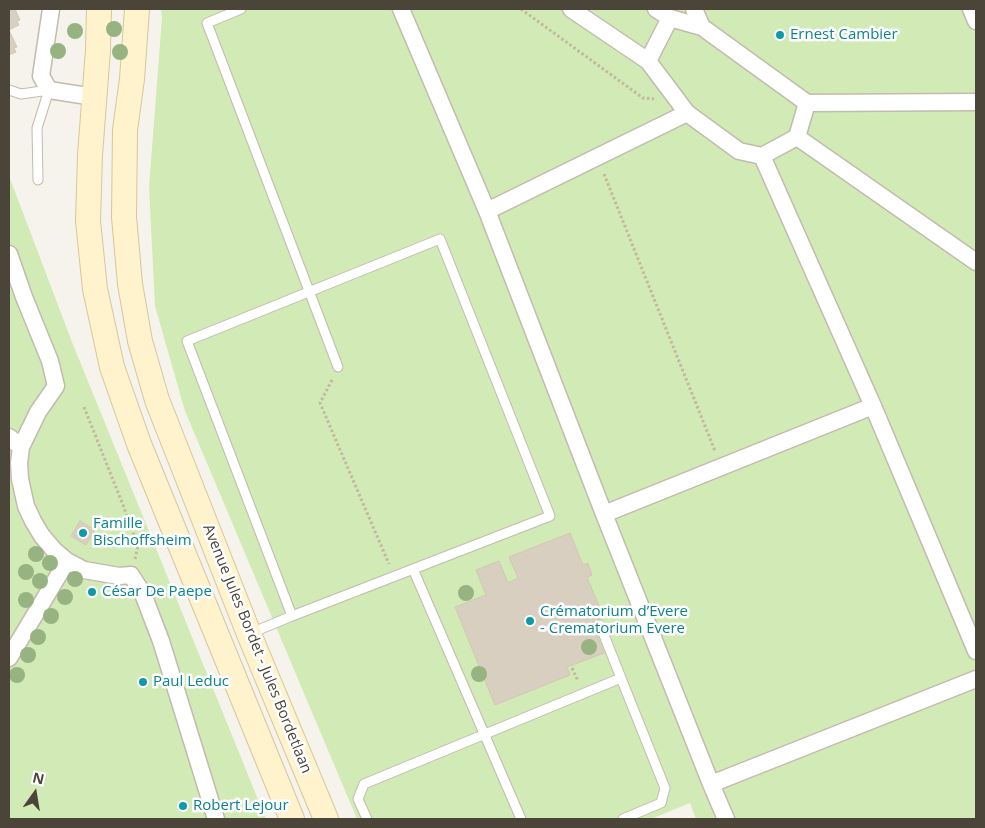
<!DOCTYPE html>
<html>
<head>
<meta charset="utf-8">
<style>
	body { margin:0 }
	#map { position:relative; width:985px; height:828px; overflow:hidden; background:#f6f3ec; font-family:"Open Sans",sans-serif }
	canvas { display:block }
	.frame { position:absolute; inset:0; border:10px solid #4b4439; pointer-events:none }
	.north { position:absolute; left:10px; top:768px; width:50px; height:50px; -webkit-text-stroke:4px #fff; paint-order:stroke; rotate:13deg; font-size:14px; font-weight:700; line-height:20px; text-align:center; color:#4b4439 }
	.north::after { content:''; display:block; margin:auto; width:18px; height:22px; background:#4b4439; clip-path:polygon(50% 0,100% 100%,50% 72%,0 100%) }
</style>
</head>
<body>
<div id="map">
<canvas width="985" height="828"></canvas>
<div class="frame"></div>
<div class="north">N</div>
</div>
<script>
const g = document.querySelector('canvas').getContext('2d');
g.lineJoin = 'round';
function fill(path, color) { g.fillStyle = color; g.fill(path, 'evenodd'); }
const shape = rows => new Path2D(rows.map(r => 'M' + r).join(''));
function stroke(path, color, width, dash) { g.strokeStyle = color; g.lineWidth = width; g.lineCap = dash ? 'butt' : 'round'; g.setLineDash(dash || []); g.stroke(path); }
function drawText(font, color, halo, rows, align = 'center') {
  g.font = font + ' "Open Sans",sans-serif'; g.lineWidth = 5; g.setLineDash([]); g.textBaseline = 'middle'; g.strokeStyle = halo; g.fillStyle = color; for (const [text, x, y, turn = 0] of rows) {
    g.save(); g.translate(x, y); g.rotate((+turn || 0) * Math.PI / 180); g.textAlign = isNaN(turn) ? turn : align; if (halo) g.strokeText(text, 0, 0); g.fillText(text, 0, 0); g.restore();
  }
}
fill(shape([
	[161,9,976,9,976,819,696,819,690,803,651,819,357,819,185,411,155,306,149,187,162,18],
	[9,176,72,342,266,819,9,819]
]), '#d2eab5');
const building = shape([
	[9,9,15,9,20,20,17,21,19,25,9,30,17,47,14,48,16,52,9,55,9,9],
	[80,521,95,530,86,545,71,536,80,521],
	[570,533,583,565,588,563,592,575,587,577,604,618,592,623,604,653,567,667,570,675,495,705,455,607,486,595,476,570,499,561,508,583,518,578,509,557,570,533]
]);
fill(building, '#d8cfc1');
stroke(building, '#d3c7b4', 1);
const lane = shape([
	[241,9,207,23,338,367],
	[9,90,21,94,49,90,37,128,38,180],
	[440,239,550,516,292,616,187,341,440,239],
	[413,569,521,819],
	[600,625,621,678],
	[251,633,292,616],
	[367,819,358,799,364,784,621,678,665,788,661,803,623,819]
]);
const street = shape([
	[51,9,41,76,49,90,94,97],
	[401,9,487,211,687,113],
	[571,9,648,61],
	[656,9,670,18],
	[694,9,702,27,807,103,797,137,762,156,739,151,687,113,648,61,670,18,702,27],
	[971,9,976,21],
	[807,103,976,102],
	[797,137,976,262],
	[762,156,873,406,976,651],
	[487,211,604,514,873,406],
	[9,254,24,297,50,361,56,386,38,412,21,447,19,463,20,479,26,506,33,521,42,536,54,550,67,561,84,570,119,576,131,575,143,594,161,641,216,819],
	[9,437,21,447],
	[604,514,711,784,976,679],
	[9,658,67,561],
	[711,784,726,819]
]);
const secondary = shape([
	[99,9,98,50,90,155,88,221,95,289,112,367,139,444,292,819],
	[137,9,132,79,125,130,124,217,130,284,140,341,157,400,249,634,326,819]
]);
stroke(lane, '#c2bbae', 11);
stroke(street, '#c2bbae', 19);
stroke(secondary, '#d6c79b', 26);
stroke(shape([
	[521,9,643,98,654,99],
	[604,174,715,451],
	[332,380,320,403,389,564],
	[84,407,123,505,138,546,135,559],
	[572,668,578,681]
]), '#c4b79f', 3, [2.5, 2.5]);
stroke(lane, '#fff', 9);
stroke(street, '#fff', 16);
stroke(secondary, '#fff3cd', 24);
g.fillStyle = '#97b381';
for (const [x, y] of [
	[114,29],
	[75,31],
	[58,51],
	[120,52],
	[36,554],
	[50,563],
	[26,572],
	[75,579],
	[40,581],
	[466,593],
	[65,597],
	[26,600],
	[51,616],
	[38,637],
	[589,647],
	[28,655],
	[479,674],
	[17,675]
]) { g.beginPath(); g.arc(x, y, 8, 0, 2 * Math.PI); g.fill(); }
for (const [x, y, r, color] of [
	[780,35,5,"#0f9aa8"],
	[83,533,5,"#0f9aa8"],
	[92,592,5,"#0f9aa8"],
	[530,621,5,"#0f9aa8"],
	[143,682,5,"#0f9aa8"],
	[183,806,5,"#0f9aa8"]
]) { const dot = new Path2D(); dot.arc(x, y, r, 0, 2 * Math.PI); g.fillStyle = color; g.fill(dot); stroke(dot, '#fff', 2); }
drawText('15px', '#0d838f', '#fff', [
	["Ernest Cambier",790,35],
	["Famille",93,524],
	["Bischoffsheim",93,541],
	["César De Paepe",102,592],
	["Crématorium d’Evere",540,612],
	["- Crematorium Evere",540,629],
	["Paul Leduc",153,682],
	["Robert Lejour",193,806]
], 'left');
drawText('15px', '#4b4439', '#fff', [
	["Avenue Jules Bordet - Jules Bordetlaan",257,649,68]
]);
</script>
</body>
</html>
